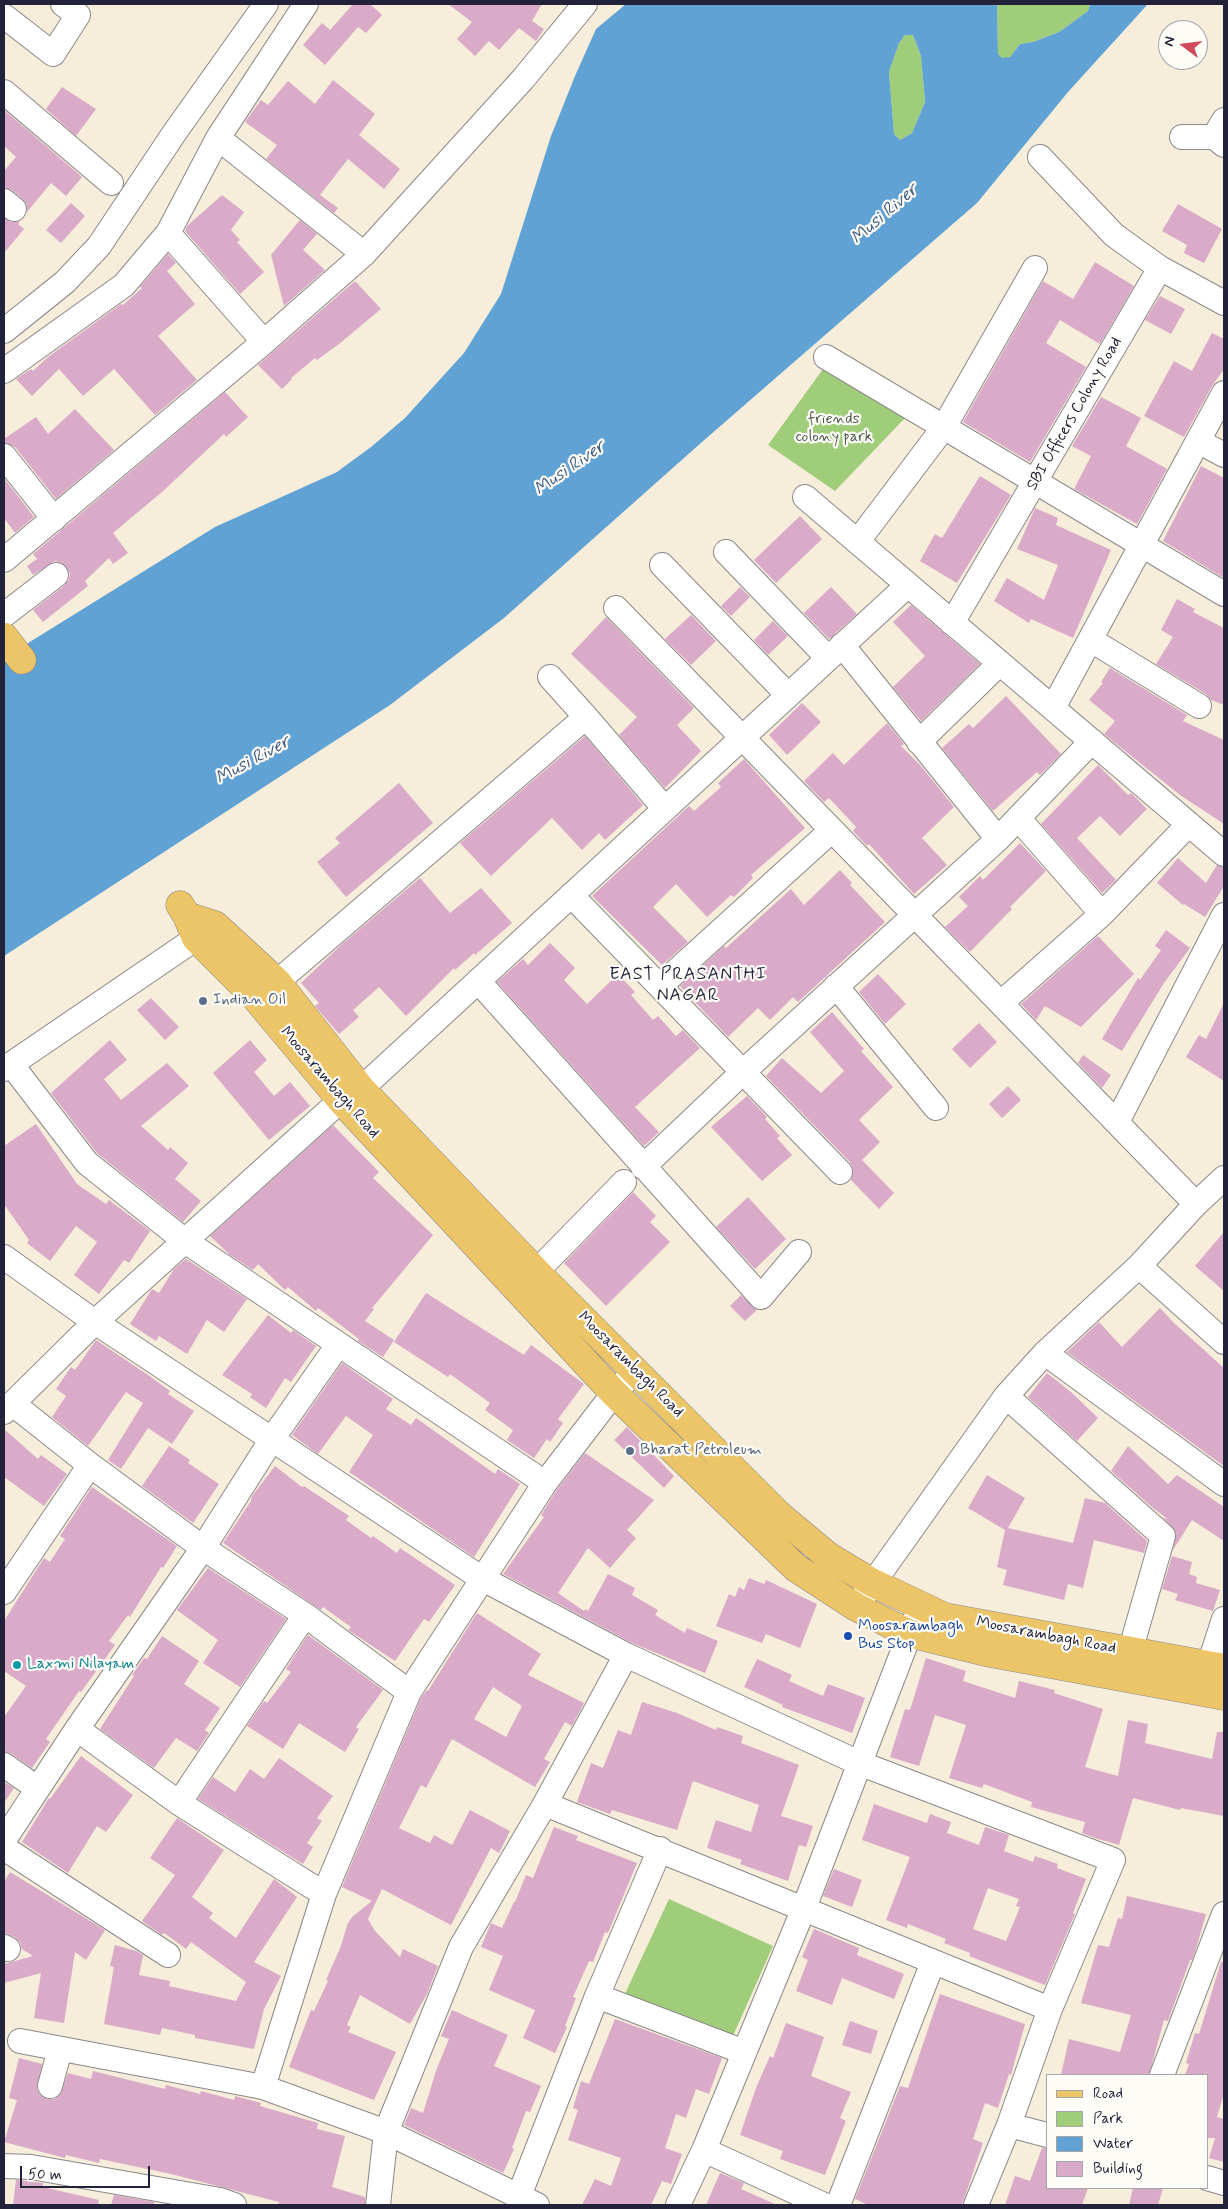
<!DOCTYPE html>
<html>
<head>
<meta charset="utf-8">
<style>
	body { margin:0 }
	#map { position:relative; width:1228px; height:2209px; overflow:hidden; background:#f6edda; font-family:Mynerve,sans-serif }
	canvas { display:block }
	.frame { position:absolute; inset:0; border:5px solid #22223b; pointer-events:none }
	.legend { position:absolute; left:1046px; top:2074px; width:162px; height:115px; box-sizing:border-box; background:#fdfcf7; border:1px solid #a5a5ac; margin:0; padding:6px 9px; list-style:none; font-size:15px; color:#22223b }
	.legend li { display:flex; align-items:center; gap:10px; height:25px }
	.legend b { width:25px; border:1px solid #a5a5ac }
	.north { position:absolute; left:1158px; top:20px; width:50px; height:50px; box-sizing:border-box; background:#fdfcf7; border:1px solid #a5a5ac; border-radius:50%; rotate:285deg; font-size:14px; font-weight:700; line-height:20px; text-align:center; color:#22223b }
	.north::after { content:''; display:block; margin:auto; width:18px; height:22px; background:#d1495b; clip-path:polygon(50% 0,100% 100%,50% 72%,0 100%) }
	.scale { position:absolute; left:20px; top:2166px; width:130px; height:22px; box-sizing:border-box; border:2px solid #22223b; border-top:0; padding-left:6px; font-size:15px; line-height:18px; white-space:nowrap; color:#22223b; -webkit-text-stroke:4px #fdfcf7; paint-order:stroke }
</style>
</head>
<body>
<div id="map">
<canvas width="1228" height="2209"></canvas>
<div class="frame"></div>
<ul class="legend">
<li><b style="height:6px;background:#ecc569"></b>Road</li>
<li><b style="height:14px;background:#a0cd7a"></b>Park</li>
<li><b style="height:14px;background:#61a2d4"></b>Water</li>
<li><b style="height:14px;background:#daaac9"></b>Building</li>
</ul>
<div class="north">N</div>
<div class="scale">50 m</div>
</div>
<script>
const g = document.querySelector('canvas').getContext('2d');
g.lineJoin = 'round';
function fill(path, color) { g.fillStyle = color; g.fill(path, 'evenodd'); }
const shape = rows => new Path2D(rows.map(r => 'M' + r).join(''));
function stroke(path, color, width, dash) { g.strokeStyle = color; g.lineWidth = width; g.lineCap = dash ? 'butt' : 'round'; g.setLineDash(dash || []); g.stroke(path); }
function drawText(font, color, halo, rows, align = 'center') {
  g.font = font + ' Mynerve,sans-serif'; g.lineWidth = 4.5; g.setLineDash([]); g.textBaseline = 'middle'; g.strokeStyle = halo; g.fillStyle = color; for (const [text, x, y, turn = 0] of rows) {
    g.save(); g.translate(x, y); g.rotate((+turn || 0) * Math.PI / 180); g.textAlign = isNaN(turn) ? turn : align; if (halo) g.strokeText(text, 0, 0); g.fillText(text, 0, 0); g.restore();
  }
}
fill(shape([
	[997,4,1090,4,1088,11,1059,32,1033,42,1020,44,1010,57,1002,59,998,54],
	[905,35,913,35,921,56,925,102,912,133,900,140,894,134,889,72,899,43],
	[823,369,905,418,835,491,768,445],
	[669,1899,773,1946,732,2038,623,1998]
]), '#a0cd7a');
fill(shape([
	[626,4,997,4,998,54,1002,58,1010,57,1020,44,1033,42,1059,32,1088,11,1090,4,1148,4,1068,92,977,203,702,442,504,618,390,705,4,956,4,658,215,527,337,472,371,447,405,418,464,353,501,294,551,136,575,76,596,29],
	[905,35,913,35,921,56,925,102,912,133,900,140,894,134,889,72,899,43]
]), '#61a2d4');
fill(shape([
	[353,4,370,4,382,15,366,33,358,27,325,65,303,45,322,23,330,30],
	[448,4,542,4,532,21,544,29,536,41,519,28,499,50,489,41,475,56,457,39,472,22],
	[333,80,375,114,359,135,400,169,384,189,348,159,320,195,338,208,334,213,266,159,277,145,245,122,261,100,268,105,288,81,315,104],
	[62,87,96,109,76,136,46,109],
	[4,110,82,177,66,196,51,183,27,212,27,204,23,199,12,190,4,188,4,171,16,157,4,146],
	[222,195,244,212,231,230,240,240,237,242,264,272,240,294,185,231,187,226],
	[71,203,85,216,61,243,46,230],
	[1178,204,1222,229,1204,263,1184,253,1187,245,1162,231],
	[4,218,11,222,20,221,18,224,24,229,4,253],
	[300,220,317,234,303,250,325,270,284,306,271,255],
	[168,254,176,263,167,271,195,304,158,336,197,380,155,415,114,369,83,396,59,369,32,396,16,379,31,369,33,371,48,357,121,304,123,305,142,288,140,287],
	[1095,262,1134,286,1100,344,1060,320,1046,343,1086,367,1030,462,963,422,1043,281,1073,299],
	[355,281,381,309,339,344,317,360,315,358,291,378,292,379,282,389,258,365],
	[1160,296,1185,309,1171,334,1145,320],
	[1212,333,1224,339,1224,369,1212,386,1184,437,1144,416,1174,361,1192,371],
	[225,392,248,417,226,437,224,434,162,492,113,533,128,553,113,564,109,558,85,581,88,586,43,622,33,610,64,586,69,580,70,573,62,563,55,561,33,575,27,566,37,559,33,554],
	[1101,397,1141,418,1126,446,1167,469,1137,524,1074,489,1091,456,1072,446],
	[75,409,114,450,56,499,15,447,4,443,4,439,36,417,48,434],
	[1201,466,1224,478,1224,578,1163,541],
	[980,476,1011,495,957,583,920,561,935,534,942,538],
	[4,478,34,517,15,533,4,518],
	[1035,508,1058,518,1056,525,1111,550,1073,638,1031,619,1029,623,994,601,1007,578,1044,600,1058,565,1017,549],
	[800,516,822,539,776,583,754,560],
	[740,587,750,597,731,616,721,606],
	[831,587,857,614,829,639,804,613],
	[1177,599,1195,609,1193,612,1224,628,1224,705,1211,700,1206,694,1156,664,1173,637,1161,630],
	[911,605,980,664,921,721,893,687,925,656,893,622],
	[691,615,716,641,691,665,665,639],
	[606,617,694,708,677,725,701,751,665,788,619,735,637,717,571,654],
	[773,621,788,636,768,655,754,640],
	[1110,668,1187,715,1183,721,1224,740,1224,824,1180,795,1104,734,1115,721,1089,700,1103,683,1101,682],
	[1006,696,1061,754,1040,775,1037,772,993,811,942,748,969,724,973,728],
	[802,703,821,722,787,755,769,735],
	[887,723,904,744,901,746,921,766,954,807,922,838,947,865,914,894,869,844,867,846,853,831,856,827,829,798,824,802,804,781,833,753,844,765],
	[585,736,643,805,605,840,599,833,582,850,552,818,491,876,460,843],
	[744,759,805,828,751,875,753,878,734,897,731,895,707,917,676,884,653,907,688,942,662,965,592,896,689,806,694,811,721,787,718,783],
	[1098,765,1128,795,1131,793,1147,809,1120,836,1100,816,1077,838,1116,880,1102,893,1041,824],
	[399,783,433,823,346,897,317,862,340,843,335,838],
	[1020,843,1046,871,1010,907,1012,909,970,952,945,927,968,906,959,897,980,876,983,880],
	[1178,858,1206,883,1217,865,1224,867,1224,886,1205,917,1184,904,1183,905,1157,883],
	[840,870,852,883,850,885,885,922,798,1002,793,997,770,1020,758,1008,728,1037,680,986,724,946,726,948,791,889,804,905],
	[420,878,450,913,481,888,512,923,475,955,474,953,455,970,454,968,406,1016,379,987,353,1010,359,1017,339,1034,315,1006,319,1003,301,983,341,945],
	[1166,930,1190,948,1164,983,1122,1051,1102,1039,1138,978,1140,980,1161,950,1155,946],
	[1098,936,1134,974,1081,1027,1045,1006,1036,1020,1021,1004],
	[550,943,575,968,564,980,587,1004,618,974,635,992,631,995,653,1020,658,1016,676,1036,683,1030,700,1048,635,1107,659,1132,644,1146,497,982,523,959,528,965],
	[878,974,906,1004,885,1024,859,992],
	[151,998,179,1027,165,1040,137,1010],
	[1224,1003,1224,1081,1186,1057,1199,1035,1206,1039],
	[832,1012,864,1049,861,1051,893,1087,859,1120,880,1142,862,1160,894,1193,879,1209,851,1180,853,1169,850,1162,766,1076,782,1058,821,1093,844,1071,810,1032],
	[979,1023,997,1042,970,1068,952,1049],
	[110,1040,127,1060,104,1079,121,1100,167,1063,189,1086,141,1126,168,1150,170,1147,188,1163,175,1179,201,1201,183,1222,97,1153,51,1093],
	[250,1040,267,1060,254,1072,274,1096,290,1082,310,1106,269,1140,213,1073],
	[1083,1055,1111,1075,1102,1088,1078,1063],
	[1008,1086,1021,1100,1002,1118,989,1104],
	[747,1096,767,1117,765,1119,780,1136,777,1138,792,1155,762,1181,711,1127],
	[36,1124,77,1184,106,1204,109,1200,150,1231,129,1263,124,1260,99,1294,74,1275,97,1242,76,1226,50,1261,27,1243,29,1240,4,1204,4,1146],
	[333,1125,379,1172,373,1178,433,1235,372,1308,374,1309,365,1321,394,1340,383,1357,358,1341,359,1339,318,1308,316,1311,288,1287,285,1290,258,1264,253,1270,230,1255,210,1236],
	[633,1192,656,1216,650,1222,670,1242,606,1306,564,1263],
	[748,1197,786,1239,755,1269,716,1227],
	[1224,1232,1224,1291,1195,1266],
	[186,1259,247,1299,224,1332,207,1320,187,1354,159,1336,156,1341,130,1324,152,1289,159,1293,174,1269],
	[426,1293,524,1355,531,1345,584,1384,558,1419,563,1423,550,1442,547,1439,534,1458,507,1440,513,1430,485,1410,490,1403,450,1374,448,1377,394,1342],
	[741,1295,757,1310,745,1321,730,1306],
	[1160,1308,1173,1322,1224,1368,1224,1466,1067,1352,1099,1322,1122,1347],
	[268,1315,291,1333,293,1330,316,1346,291,1382,285,1378,266,1408,250,1397,252,1394,222,1375],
	[96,1340,148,1375,170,1391,168,1394,194,1411,172,1444,148,1428,121,1469,108,1460,143,1403,126,1392,88,1446,52,1417,66,1396,56,1389,71,1367,75,1370],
	[342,1363,393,1399,386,1409,411,1425,416,1418,495,1474,498,1469,520,1484,474,1557,349,1472,373,1435,346,1416,318,1454,292,1435],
	[1047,1373,1071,1392,1098,1418,1077,1441,1028,1397],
	[627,1427,674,1476,664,1488,614,1440],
	[4,1429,38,1459,41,1455,67,1474,44,1506,4,1477],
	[169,1446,190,1460,188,1463,219,1484,193,1523,142,1486],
	[1128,1446,1168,1484,1177,1475,1224,1507,1224,1541,1192,1520,1173,1550,1176,1533,1163,1517,1168,1519,1153,1508,1111,1471],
	[585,1453,654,1500,627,1530,636,1538,610,1568,588,1548,558,1593,584,1611,585,1609,588,1611,608,1574,635,1588,632,1595,658,1610,655,1615,685,1633,687,1628,718,1641,705,1673,632,1643,503,1574,544,1517,541,1515,556,1491],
	[275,1466,302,1487,304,1486,349,1516,346,1520,371,1538,373,1536,397,1553,400,1548,455,1585,429,1622,424,1619,395,1661,348,1630,351,1627,323,1607,321,1610,223,1543,251,1501,252,1496],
	[987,1475,1025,1498,1008,1528,1073,1543,1085,1498,1105,1503,1147,1541,1144,1553,1094,1540,1083,1588,1068,1584,1064,1600,1003,1585,1007,1570,997,1567,1005,1530,968,1508],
	[92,1487,177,1546,163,1568,161,1567,130,1617,128,1615,109,1641,115,1645,81,1692,79,1691,46,1739,50,1742,32,1768,12,1754,4,1751,4,1717,26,1686,4,1671,4,1621,44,1558,50,1562,65,1539,60,1536],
	[1172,1556,1192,1562,1189,1574,1197,1577,1196,1583,1220,1590,1213,1611,1175,1600,1178,1594,1162,1589],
	[208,1568,286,1619,240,1687,203,1663,218,1640,177,1610],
	[749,1578,764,1584,766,1580,817,1604,800,1648,766,1634,762,1643,716,1626,729,1594,735,1597,739,1587,744,1590],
	[477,1613,541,1654,528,1675,584,1703,572,1726,565,1722,544,1759,550,1762,535,1787,452,1739,426,1788,421,1785,399,1828,430,1843,434,1835,452,1845,470,1810,510,1831,499,1853,491,1848,451,1925,382,1889,368,1919,375,1931,400,1957,403,1949,438,1966,427,1994,410,2024,360,1995,347,2025,351,2027,348,2032,396,2052,374,2100,289,2067,311,2010,314,2011,328,1981,326,1980,341,1946,347,1925,352,1917,372,1901,342,1887,346,1877,421,1698,427,1690,428,1691],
	[493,1687,522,1706,506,1737,474,1719],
	[308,1635,383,1690,356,1727,359,1729,345,1752,299,1723,283,1749,247,1726,264,1701,267,1703,291,1672,286,1669],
	[162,1636,199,1661,184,1684,220,1708,205,1730,209,1733,197,1751,176,1738,154,1768,100,1729,134,1676,132,1675,144,1658,147,1659],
	[926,1658,966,1671,963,1681,1015,1698,1019,1681,1055,1690,1054,1693,1103,1709,1085,1767,1118,1776,1128,1720,1148,1724,1145,1743,1212,1759,1217,1732,1224,1732,1224,1816,1181,1808,1180,1810,1133,1798,1119,1845,1095,1838,1082,1833,1085,1822,1031,1807,1032,1802,984,1784,982,1788,949,1778,966,1725,935,1715,919,1766,890,1757,905,1709,910,1710],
	[757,1659,792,1675,789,1681,823,1696,828,1684,865,1698,852,1733,782,1707,783,1705,744,1687],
	[642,1702,677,1713,716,1730,717,1727,743,1736,741,1743,799,1765,781,1816,813,1826,806,1847,799,1845,788,1881,740,1864,742,1860,707,1848,716,1820,751,1832,759,1805,693,1781,677,1830,612,1810,610,1814,577,1802,591,1763,603,1768,618,1730,631,1735],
	[81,1756,133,1795,106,1832,97,1826,68,1873,22,1842,49,1798,50,1799],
	[279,1758,333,1796,317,1818,322,1821,307,1843,313,1847,303,1864,198,1799,213,1777,235,1792,250,1769,264,1779],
	[4,1782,14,1788,4,1803],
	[874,1804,927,1823,930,1814,951,1822,947,1833,979,1845,985,1827,1009,1835,1004,1851,1033,1862,1035,1856,1058,1864,1057,1868,1086,1879,1073,1913,1075,1914,1045,1985,969,1956,970,1953,944,1943,946,1939,908,1924,907,1928,886,1920,910,1857,862,1840],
	[988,1888,1019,1899,1016,1906,1020,1907,1006,1941,973,1929],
	[177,1818,224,1850,192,1897,213,1913,209,1918,236,1938,274,1879,297,1897,254,1962,281,1976,264,2009,254,2049,195,2038,195,2035,162,2028,160,2035,104,2024,114,1967,110,1966,115,1945,136,1951,143,1955,139,1975,170,1981,169,1986,236,2001,246,1982,191,1942,186,1949,164,1933,162,1935,142,1921,175,1875,150,1858],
	[554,1827,578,1836,576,1840,637,1863,608,1933,605,1932,593,1962,589,1961,573,1997,576,1998,565,2026,567,2027,555,2053,523,2038,535,2010,489,1990,503,1956,481,1947,491,1923,502,1928,514,1902,515,1902,526,1875,533,1878],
	[834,1869,862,1880,852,1907,823,1896],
	[10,1872,105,1930,86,1960,75,1952,64,2023,34,2018,41,1973,4,1983,4,1964,33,1956,22,1949,20,1942,15,1937,4,1933,4,1882],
	[1127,1896,1206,1914,1196,1949,1192,1960,1190,1960,1168,2021,1164,2020,1149,2075,1061,2075,1069,2039,1120,2052,1131,2015,1081,2003,1098,1945,1109,1947,1118,1918,1122,1919],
	[814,1929,859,1948,857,1955,904,1974,894,1999,842,1978,832,2005,796,1991,808,1960,802,1957],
	[1221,1962,1224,1962,1224,2093,1217,2117,1224,2119,1224,2162,1209,2158,1215,2138,1207,2138,1207,2075,1185,2075,1189,2064,1186,2063,1195,2033,1199,2034],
	[940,1994,1025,2024,1011,2075,1009,2074,998,2108,985,2103,973,2139,983,2143,962,2205,868,2205,855,2199,900,2086,908,2088],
	[452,2010,508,2035,494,2066,541,2086,530,2112,526,2111,512,2148,514,2149,503,2173,404,2125,411,2108,423,2113,437,2068,449,2039,441,2036],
	[615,2019,722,2058,709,2094,696,2089,686,2118,676,2114,665,2148,682,2154,671,2184,662,2181,651,2205,582,2205,595,2179,611,2186,621,2158,568,2140,578,2110,573,2108,581,2081,589,2084],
	[850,2021,878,2031,871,2054,842,2045],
	[786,2023,824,2037,811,2076,851,2092,840,2118,846,2121,825,2175,780,2159,783,2151,740,2135,756,2088,770,2056,773,2058],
	[19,2058,42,2064,37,2089,40,2095,47,2099,54,2099,60,2095,68,2073,91,2079,93,2071,165,2089,166,2085,200,2094,201,2091,234,2100,235,2096,261,2103,260,2106,318,2123,317,2129,345,2136,332,2187,365,2197,365,2205,278,2205,279,2202,171,2174,100,2159,99,2163,66,2155,65,2158,4,2142,17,2100,9,2098],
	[1042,2148,1047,2148,1047,2188,1088,2188,1082,2205,1005,2205,1015,2176,1030,2181],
	[720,2173,744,2183,741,2189,777,2205,706,2205],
	[16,2180,43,2183,43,2187,99,2200,98,2205,13,2205],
	[1133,2188,1163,2188,1158,2205,1129,2205],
	[114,2195,154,2202,154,2205,111,2205]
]), '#daaac9');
const minor = shape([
	[4,16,53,54,78,15,63,4],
	[4,92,111,183],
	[1224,120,1214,137,1224,145],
	[1182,137,1214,137],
	[218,138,364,254],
	[1040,157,1114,235,1160,268,1224,303],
	[4,201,14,209],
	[168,233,264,342],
	[4,331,65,282,99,246,175,132,266,4],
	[826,357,1224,594],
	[4,371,124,285,168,233,218,138,306,4],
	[1198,441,1224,455],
	[4,456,54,519],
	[805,497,1224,854],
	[858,541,944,427,1035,268],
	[726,552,828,658],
	[4,560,264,342,364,254,523,79,585,4],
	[662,565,788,695],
	[616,608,1196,1204],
	[4,615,56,575],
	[952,623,1160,268],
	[1091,640,1199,706],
	[842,645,998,839],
	[1053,708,1224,393],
	[586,717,665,809],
	[919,742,1000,663],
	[1018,818,1102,914],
	[571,895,840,1172],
	[478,981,761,1297,799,1252],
	[661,985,832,830],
	[836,986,936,1108],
	[263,992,277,982,586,717,550,677],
	[1001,1003,1102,914,1189,824],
	[11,1064,87,1163,185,1241,545,1483],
	[4,1069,211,928],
	[361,1089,908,585],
	[1117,1122,1224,915],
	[643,1167,744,1071,998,839,1092,741],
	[4,1257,95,1322,481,1578,626,1655,859,1763,1113,1860,1050,2009,1009,2125,976,2205],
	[1139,1266,1224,1342],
	[536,1272,624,1182],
	[1045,1353,1224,1484],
	[1006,1396,1163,1536,1130,1652],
	[13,1404,90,1465,203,1548,305,1615,409,1692],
	[4,1412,95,1322,341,1100],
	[4,1592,90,1465],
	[856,1607,1006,1396,1045,1353,1139,1266,1196,1204,1224,1178],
	[1209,1665,1224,1619],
	[77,1729,179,1803,324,1894],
	[4,1765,37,1788],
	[179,1803,305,1615],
	[545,1804,1050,2009],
	[4,1840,77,1729,203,1548,272,1439,338,1345],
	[4,1848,168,1955],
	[4,1947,8,1949],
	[597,1996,744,2052],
	[20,2041,263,2087,386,2132,537,2205],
	[1162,2075,1224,1914],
	[50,2086,60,2049],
	[263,2087,324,1894,409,1692,545,1483,614,1393,635,1371],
	[1009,2125,1047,2135],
	[704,2150,824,2205],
	[4,2166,31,2167,220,2200,234,2205],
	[1207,2178,1224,2183],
	[519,2196,597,1996,660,1849],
	[378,2205,386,2132,461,1947,545,1804,626,1655],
	[678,2205,704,2150,804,1908,920,1607],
	[838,2205,933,1962]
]);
const major = shape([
	[4,637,22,660],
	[180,905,187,916,196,938,255,997,341,1100,614,1393,796,1568,856,1607,908,1633,985,1652,1224,1696],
	[187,916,215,925,277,982,361,1089,547,1283,780,1516,828,1556,871,1582,945,1617,1224,1668]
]);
stroke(minor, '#8c888a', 26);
stroke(major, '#8c888a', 29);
stroke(minor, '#fff', 24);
stroke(major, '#ecc569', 28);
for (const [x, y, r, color] of [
	[203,1001,5,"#5c6f8a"],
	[630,1451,5,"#5c6f8a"],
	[848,1636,5,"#1a4fb4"],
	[17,1665,5,"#0f9aa8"]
]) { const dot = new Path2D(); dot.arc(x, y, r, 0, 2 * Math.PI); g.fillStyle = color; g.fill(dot); stroke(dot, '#fdfcf7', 2); }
drawText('16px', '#22223b', '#fdfcf7', [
	["SBI Officers Colony Road",1075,414,-60],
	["Moosarambagh Road",329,1083,49],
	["Moosarambagh Road",630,1365,45],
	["Moosarambagh Road",1046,1636,11]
]);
drawText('16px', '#4e5e51', '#fdfcf7', [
	["friends",834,420],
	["colony park",834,438]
]);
drawText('16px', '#4e5e75', '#fdfcf7', [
	["Indian Oil",213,1001],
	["Bharat Petroleum",640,1451]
], 'left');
drawText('16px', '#164399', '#fdfcf7', [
	["Moosarambagh",858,1627],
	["Bus Stop",858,1645]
], 'left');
drawText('16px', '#0d838f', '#fdfcf7', [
	["Laxmi Nilayam",27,1665]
], 'left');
drawText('italic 18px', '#3e5c80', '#fdfcf7', [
	["Musi River",885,215,-41],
	["Musi River",570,469,-35],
	["Musi River",253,761,-29]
]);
g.letterSpacing = '1px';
drawText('18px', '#22223b', '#fdfcf7', [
	["EAST PRASANTHI",688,975],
	["NAGAR",688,996]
]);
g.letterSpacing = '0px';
</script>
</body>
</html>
